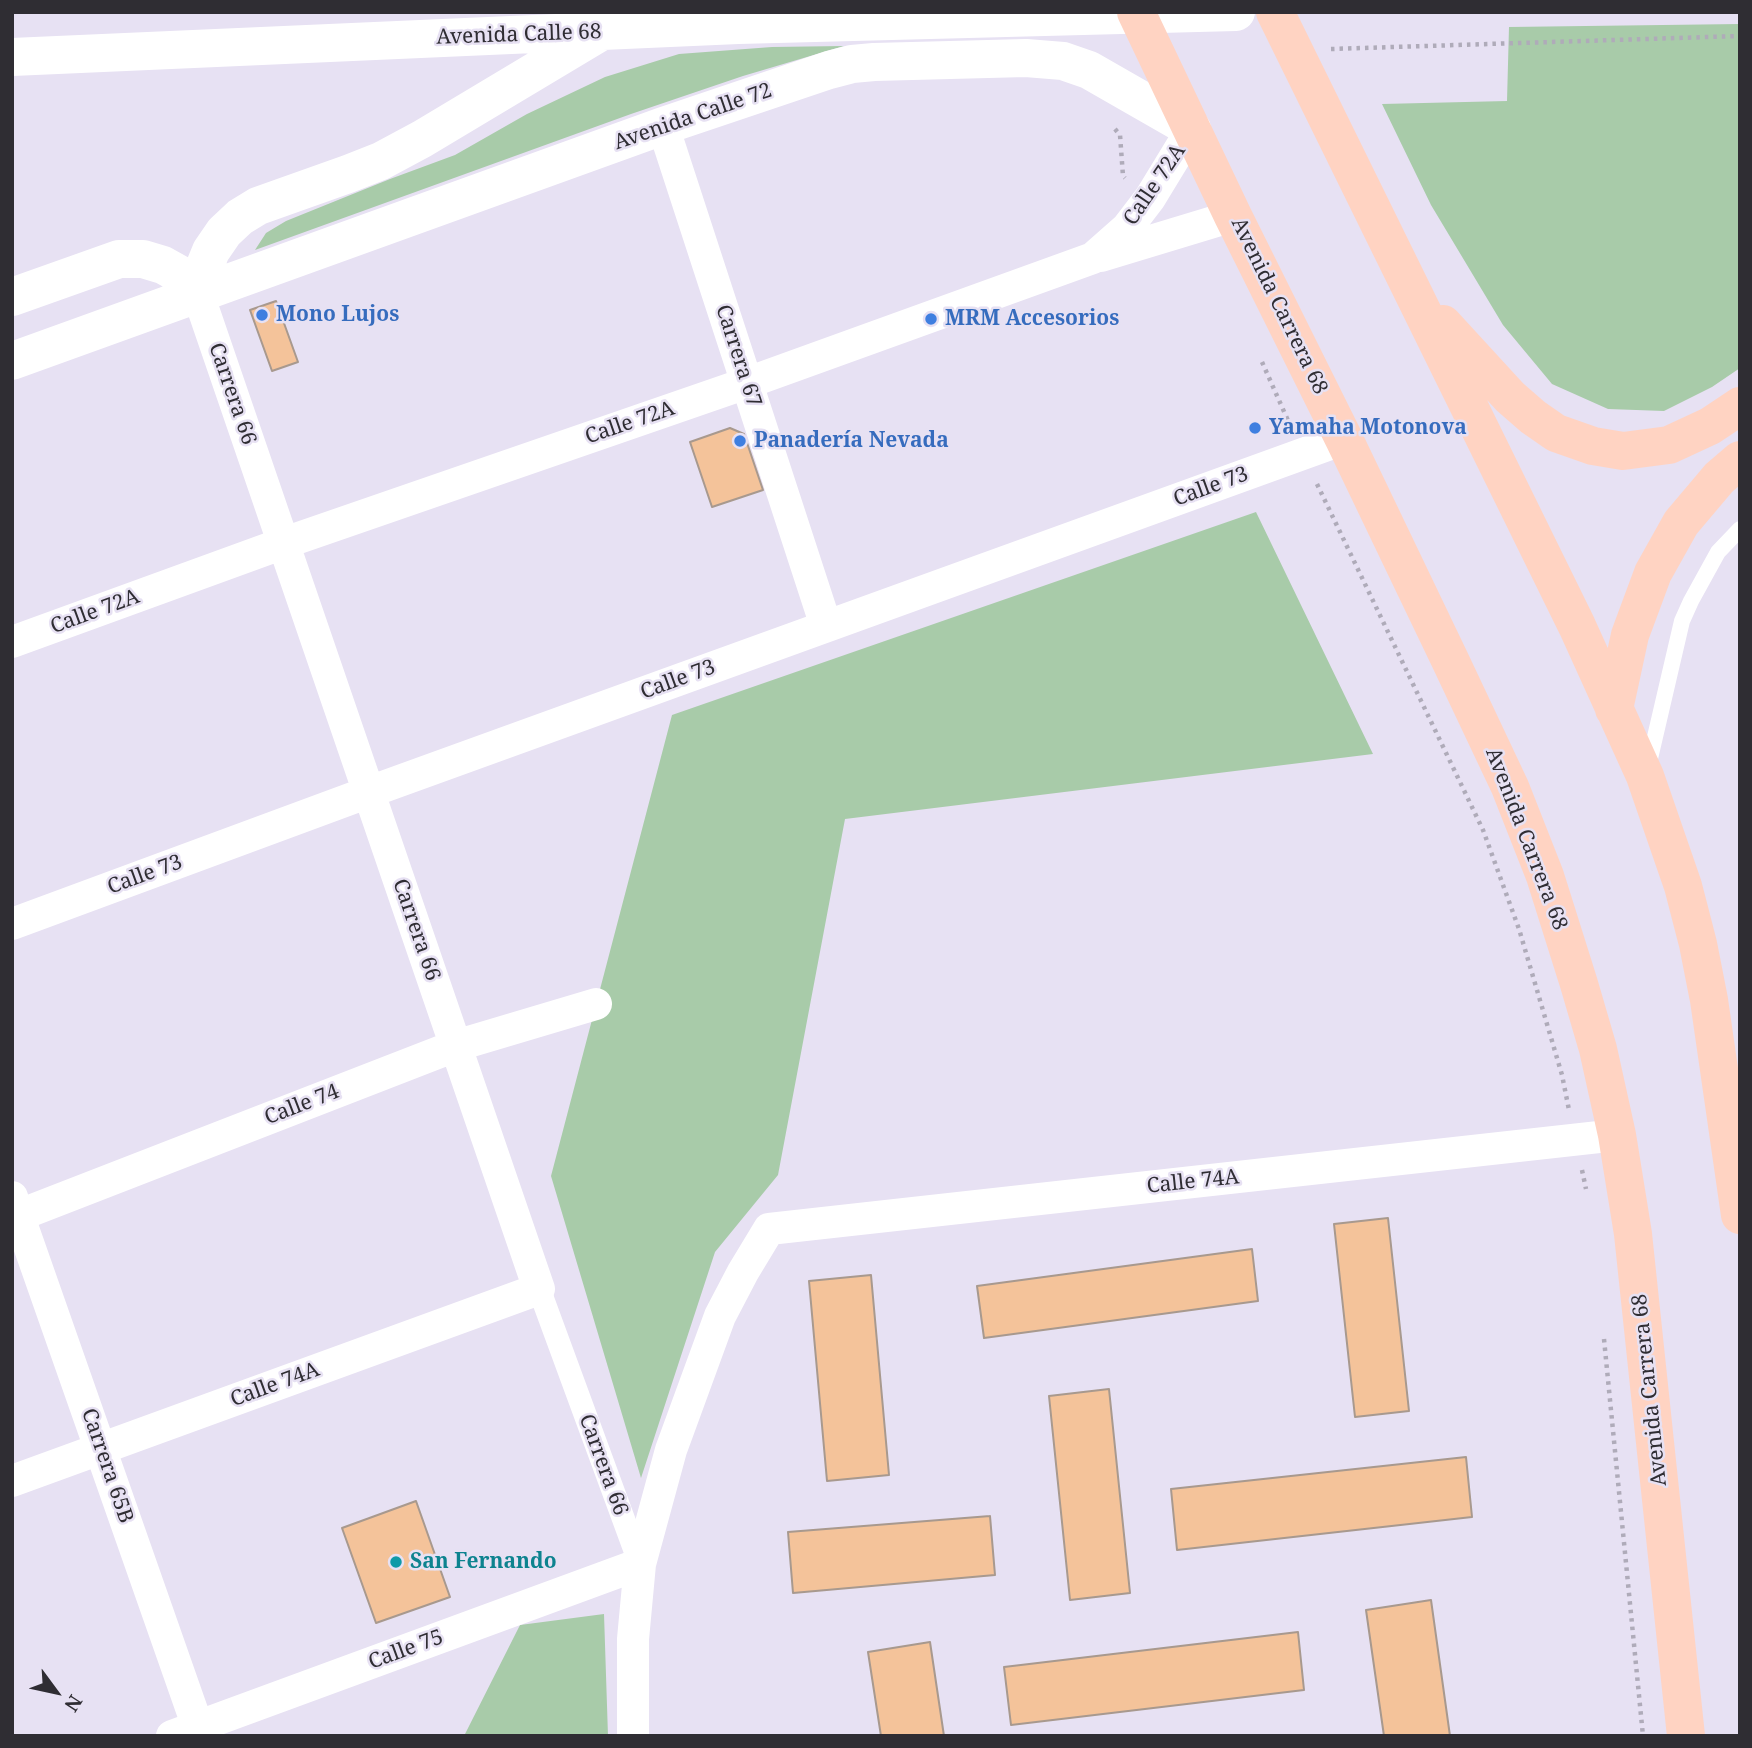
<!DOCTYPE html>
<html>
<head>
<meta charset="utf-8">
<style>
	body { margin:0 }
	#map { position:relative; width:1752px; height:1748px; overflow:hidden; background:#e7e1f3; font-family:"Noto Serif",serif }
	canvas { display:block }
	.frame { position:absolute; inset:0; border:14px solid #2f2d33; pointer-events:none }
	.north { position:absolute; left:21px; top:1657px; width:70px; height:70px; -webkit-text-stroke:5px #e7e1f3; paint-order:stroke; rotate:123deg; font-size:19px; font-weight:700; line-height:28px; text-align:center; color:#2f2d33 }
	.north::after { content:''; display:block; margin:auto; width:24px; height:32px; background:#2f2d33; clip-path:polygon(50% 0,100% 100%,50% 72%,0 100%) }
</style>
</head>
<body>
<div id="map">
<canvas width="1752" height="1748"></canvas>
<div class="frame"></div>
<div class="north">N</div>
</div>
<script>
const g = document.querySelector('canvas').getContext('2d');
g.lineJoin = 'round';
function fill(path, color) { g.fillStyle = color; g.fill(path, 'evenodd'); }
const shape = rows => new Path2D(rows.map(r => 'M' + r).join(''));
function stroke(path, color, width, dash) { g.strokeStyle = color; g.lineWidth = width; g.lineCap = dash ? 'butt' : 'round'; g.setLineDash(dash || []); g.stroke(path); }
function drawText(font, color, halo, rows, align = 'center') {
  g.font = font + ' "Noto Serif",serif'; g.lineWidth = 5; g.setLineDash([]); g.textBaseline = 'middle'; g.strokeStyle = halo; g.fillStyle = color; for (const [text, x, y, turn = 0] of rows) {
    g.save(); g.translate(x, y); g.rotate((+turn || 0) * Math.PI / 180); g.textAlign = isNaN(turn) ? turn : align; if (halo) g.strokeText(text, 0, 0); g.fillText(text, 0, 0); g.restore();
  }
}
fill(shape([
	[1740,24,1740,368,1712,387,1664,411,1608,409,1552,384,1503,325,1431,205,1382,104,1507,101,1509,27],
	[844,46,743,76,631,114,255,250,266,233,286,221,390,179,455,155,527,114,605,77,679,54,772,47],
	[1256,512,1373,754,845,819,778,1175,715,1252,641,1478,551,1176,672,715],
	[604,1614,608,1736,464,1736,520,1625]
]), '#a8cba9');
const building = shape([
	[276,301,298,362,272,371,250,310,276,301],
	[730,428,744,434,763,490,712,507,690,442,730,428],
	[1388,1218,1409,1411,1355,1417,1334,1224,1388,1218],
	[1252,1249,1258,1301,984,1338,977,1286,1252,1249],
	[871,1275,889,1475,827,1481,809,1281,871,1275],
	[1109,1389,1130,1593,1070,1600,1049,1396,1109,1389],
	[1466,1457,1472,1517,1177,1550,1171,1489,1466,1457],
	[416,1501,450,1597,376,1623,342,1528,416,1501],
	[990,1516,995,1575,793,1593,788,1532,990,1516],
	[1431,1600,1450,1736,1384,1736,1366,1610,1431,1600],
	[1298,1632,1304,1690,1011,1725,1004,1667,1298,1632],
	[930,1642,944,1736,881,1736,868,1652,930,1642]
]);
fill(building, '#f4c39a');
stroke(building, '#a8998e', 2);
stroke(shape([
	[1331,49,1740,36],
	[1115,129,1120,135,1123,176,1125,178],
	[1262,362,1290,425],
	[1317,484,1483,830,1519,929,1562,1075,1569,1110],
	[1582,1170,1586,1189],
	[1604,1339,1643,1736]
]), '#afabb9', 4.5, [3.5, 5]);
stroke(shape([
	[1648,767,1682,621,1691,601,1718,552,1740,529]
]), '#fff', 16);
stroke(shape([
	[539,1289,640,1564]
]), '#fff', 23);
stroke(shape([
	[663,126,826,626],
	[1101,256,1233,216],
	[12,642,284,543,747,383,1093,258,1127,228,1150,198,1192,129],
	[12,924,369,792,1344,439],
	[12,1197,201,1736],
	[12,1218,455,1046,596,1004],
	[12,1481,539,1289,198,294],
	[172,1736,640,1564],
	[633,1736,633,1639,640,1564,671,1450,720,1316,743,1272,769,1229,1617,1135]
]), '#fff', 32);
stroke(shape([
	[12,57,738,25,1236,12],
	[198,294,204,268,211,251,224,232,240,217,258,206,348,174,381,161,422,139,599,33],
	[12,297,119,259,143,259,163,265,181,275,198,294],
	[12,361,663,126,829,70,852,64,874,62,1026,58,1063,61,1089,70,1192,129]
]), '#fff', 38);
stroke(shape([
	[1136,12,1233,216,1344,439,1450,660,1510,787,1545,876,1579,984,1598,1049,1617,1135,1633,1234,1686,1736],
	[1275,12,1577,626,1645,776,1683,886,1698,944,1709,1000,1740,1215],
	[1443,324,1510,397,1533,417,1556,433,1593,446,1623,451,1669,445,1710,426,1740,406],
	[1614,709,1630,635,1653,573,1681,523,1719,478,1740,460]
]), '#ffd3c2', 38);
for (const [x, y, r, color] of [
	[262,315,7,"#3f7fe0"],
	[931,319,7,"#3f7fe0"],
	[1255,428,7,"#3f7fe0"],
	[740,441,7,"#3f7fe0"],
	[396,1562,7,"#0f9aa8"]
]) { const dot = new Path2D(); dot.arc(x, y, r, 0, 2 * Math.PI); g.fillStyle = color; g.fill(dot); stroke(dot, '#e7e1f3', 2.5); }
drawText('21px', '#2f2d33', '#e7e1f3', [
	["Avenida Calle 68",519,35,-2],
	["Avenida Calle 72",693,117,-19],
	["Calle 72A",1155,185,-56],
	["Avenida Carrera 68",1279,306,64],
	["Carrera 67",738,356,72],
	["Carrera 66",232,394,71],
	["Calle 72A",630,423,-19],
	["Calle 73",1211,487,-20],
	["Calle 72A",95,612,-20],
	["Calle 73",678,680,-20],
	["Avenida Carrera 68",1526,839,69],
	["Calle 73",145,875,-20],
	["Carrera 66",416,930,71],
	["Calle 74",302,1105,-21],
	["Calle 74A",1193,1182,-6],
	["Calle 74A",275,1385,-20],
	["Avenida Carrera 68",1650,1390,-96],
	["Carrera 66",603,1465,70],
	["Carrera 65B",107,1466,71],
	["Calle 75",406,1650,-20]
]);
drawText('bold 21px', '#366cbe', '#e7e1f3', [
	["Mono Lujos",276,315],
	["MRM Accesorios",945,319],
	["Yamaha Motonova",1269,428],
	["Panadería Nevada",754,441]
], 'left');
drawText('bold 21px', '#0d838f', '#e7e1f3', [
	["San Fernando",410,1562]
], 'left');
</script>
</body>
</html>
